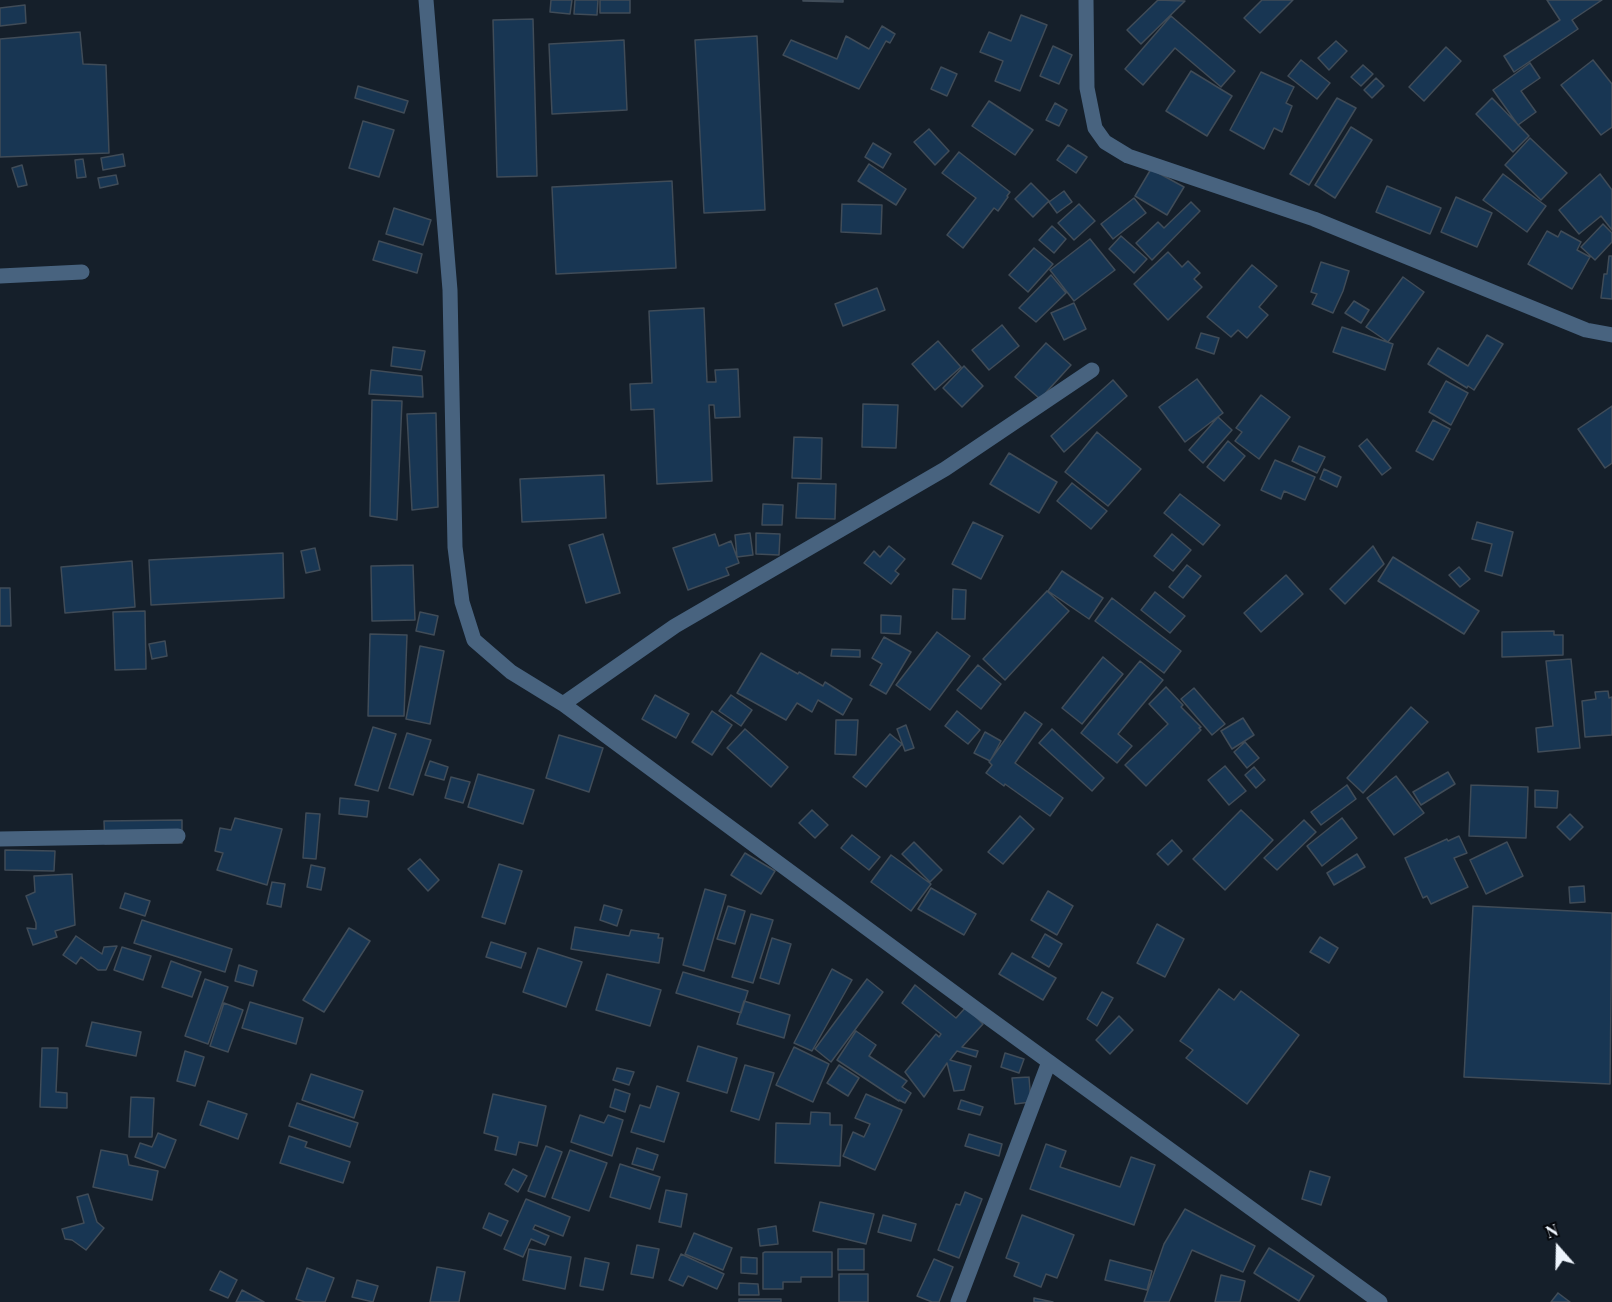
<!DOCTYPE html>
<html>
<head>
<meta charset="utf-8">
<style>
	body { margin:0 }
	#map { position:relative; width:1612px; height:1302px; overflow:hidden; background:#151f2a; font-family:"Playfair Display",serif }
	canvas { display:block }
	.north { position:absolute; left:1528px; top:1218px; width:60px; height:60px; -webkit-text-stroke:4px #05080d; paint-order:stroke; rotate:340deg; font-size:16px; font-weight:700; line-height:24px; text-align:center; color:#eef5fd }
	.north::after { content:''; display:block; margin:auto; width:21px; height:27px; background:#eef5fd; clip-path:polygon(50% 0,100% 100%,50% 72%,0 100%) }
</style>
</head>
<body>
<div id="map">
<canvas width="1612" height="1302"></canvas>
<div class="north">N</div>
</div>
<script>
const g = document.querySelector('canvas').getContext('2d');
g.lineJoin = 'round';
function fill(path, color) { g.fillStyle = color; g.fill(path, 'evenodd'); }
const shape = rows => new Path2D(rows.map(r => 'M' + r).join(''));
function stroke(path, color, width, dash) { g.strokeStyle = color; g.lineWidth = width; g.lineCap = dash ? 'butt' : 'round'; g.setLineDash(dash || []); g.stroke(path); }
const building = shape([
	[551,0,572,0,570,14,550,12,551,0],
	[575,0,598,0,597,15,574,14,575,0],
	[600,0,630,0,630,13,600,13,600,0],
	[803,0,843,0,843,2,803,1,803,0],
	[1158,0,1185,1,1141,44,1127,30,1158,0],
	[1262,0,1293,0,1260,33,1244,18,1262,0],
	[1547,0,1602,0,1572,20,1578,29,1514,72,1504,56,1560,20,1547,0],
	[25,5,26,23,0,26,0,8,25,5],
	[1021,15,1047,25,1020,91,995,81,1003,61,980,52,989,32,1011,41,1021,15],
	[1171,16,1235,71,1221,87,1175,48,1143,85,1125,69,1171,16],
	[533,19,537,176,497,177,493,20,533,19],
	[882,26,895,34,890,43,886,41,859,89,783,55,791,40,837,59,846,36,869,49,882,26],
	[80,32,83,64,106,65,109,153,0,157,0,39,80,32],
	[757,36,765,210,704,213,695,40,757,36],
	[624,40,627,110,552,114,549,44,624,40],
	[1336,41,1347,51,1329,70,1318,58,1336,41],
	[1053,46,1072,55,1059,84,1040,76,1053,46],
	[1446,47,1461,61,1424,101,1409,87,1446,47],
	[1301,60,1330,83,1317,99,1288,76,1301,60],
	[1593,60,1612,84,1612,127,1601,135,1561,85,1593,60],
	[1530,63,1540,78,1521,91,1536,112,1518,125,1493,90,1530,63],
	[1363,65,1373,74,1361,86,1351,77,1363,65],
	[941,67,957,74,947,96,931,89,941,67],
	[1191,71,1232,96,1207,136,1166,111,1191,71],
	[1261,72,1294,87,1286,103,1292,106,1282,132,1274,128,1264,149,1230,130,1261,72],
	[1376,78,1384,86,1372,98,1364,90,1376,78],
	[358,86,408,101,404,113,355,98,358,86],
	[1337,98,1356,108,1309,185,1290,174,1337,98],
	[1492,98,1529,136,1513,152,1476,114,1492,98],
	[989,101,1033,130,1015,155,972,126,989,101],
	[1055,103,1067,110,1059,126,1046,120,1055,103],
	[363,121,394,130,379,177,349,168,363,121],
	[1351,127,1372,140,1335,198,1315,185,1351,127],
	[929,129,949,151,935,165,914,142,929,129],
	[1530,138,1567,173,1541,200,1505,165,1530,138],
	[873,143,891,154,883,168,865,157,873,143],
	[1068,145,1087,157,1076,173,1057,160,1068,145],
	[959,152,1010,192,1007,196,1008,197,998,211,994,208,963,248,947,235,976,198,942,173,959,152],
	[123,154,125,166,103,170,101,158,123,154],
	[83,159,86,177,77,178,75,160,83,159],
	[869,164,906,189,896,205,858,181,869,164],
	[22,165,27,185,18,187,12,168,22,165],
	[1151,169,1184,187,1167,215,1135,196,1151,169],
	[1503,174,1546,206,1527,232,1483,200,1503,174],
	[1600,174,1612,190,1612,230,1601,216,1579,234,1559,210,1600,174],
	[116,175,118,184,100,188,98,178,116,175],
	[672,181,676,268,556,274,552,187,672,181],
	[1031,183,1049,201,1033,217,1015,199,1031,183],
	[1387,186,1441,208,1430,234,1376,212,1387,186],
	[1064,191,1072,202,1057,213,1049,202,1064,191],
	[1456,197,1492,213,1477,247,1441,232,1456,197],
	[1134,198,1146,213,1113,239,1101,224,1134,198],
	[1191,202,1200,211,1152,260,1136,243,1158,222,1164,228,1191,202],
	[842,204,882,205,881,234,841,232,842,204],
	[1079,204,1095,221,1074,240,1058,223,1079,204],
	[394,208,431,220,423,245,386,234,394,208],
	[1603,224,1612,233,1612,242,1595,260,1581,247,1603,224],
	[1052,226,1066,239,1054,253,1039,240,1052,226],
	[1547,231,1558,237,1561,231,1581,242,1577,250,1590,257,1572,289,1528,264,1547,231],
	[1121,236,1147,259,1134,273,1109,249,1121,236],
	[1090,239,1115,270,1074,301,1050,270,1090,239],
	[379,241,422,254,417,273,373,260,379,241],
	[1034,248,1053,264,1028,292,1009,275,1034,248],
	[1168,252,1182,267,1188,261,1200,273,1194,279,1202,287,1168,320,1134,284,1168,252],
	[1609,256,1612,256,1612,299,1601,298,1604,274,1607,274,1609,256],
	[1321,262,1349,271,1343,291,1333,313,1312,304,1317,294,1311,292,1321,262],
	[1252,265,1277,286,1259,307,1268,315,1247,338,1238,330,1231,337,1207,317,1252,265],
	[1051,275,1066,293,1036,322,1019,308,1051,275],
	[1403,277,1424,292,1388,342,1366,327,1403,277],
	[877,288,885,310,843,326,835,304,877,288],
	[1354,301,1369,310,1361,323,1345,313,1354,301],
	[1074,303,1086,329,1064,340,1051,313,1074,303],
	[704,308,707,382,716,382,715,370,738,369,740,417,715,418,714,405,709,405,712,481,657,484,654,409,631,410,630,384,652,383,649,311,704,308],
	[1002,325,1019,346,989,370,972,350,1002,325],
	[1342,327,1393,344,1385,370,1333,352,1342,327],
	[1201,333,1219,338,1214,354,1196,348,1201,333],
	[1487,335,1503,344,1474,390,1468,386,1467,388,1428,364,1438,348,1468,366,1487,335],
	[938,341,961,367,935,390,912,364,938,341],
	[1046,343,1071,365,1040,399,1015,377,1046,343],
	[393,347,425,351,421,370,391,366,393,347],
	[964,366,983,386,962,407,943,388,964,366],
	[371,370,422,376,423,397,369,394,371,370],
	[1197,379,1223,413,1185,442,1159,407,1197,379],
	[1113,380,1127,396,1064,452,1051,436,1113,380],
	[1446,381,1468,393,1451,425,1429,412,1446,381],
	[1261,395,1290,417,1259,459,1235,441,1242,432,1236,428,1261,395],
	[372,400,402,401,397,520,370,516,372,400],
	[863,404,898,405,896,448,862,447,863,404],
	[1612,406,1612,463,1605,468,1578,429,1612,406],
	[436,413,438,507,412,510,407,414,436,413],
	[1218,417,1232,430,1203,463,1189,450,1218,417],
	[1433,420,1450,429,1433,460,1416,451,1433,420],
	[1097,432,1141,469,1108,506,1065,472,1097,432],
	[794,437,822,438,821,479,792,478,794,437],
	[1367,439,1391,468,1382,475,1359,446,1367,439],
	[1228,441,1245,456,1224,481,1207,467,1228,441],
	[1299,446,1325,457,1317,473,1292,461,1299,446],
	[1009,453,1057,482,1039,513,990,484,1009,453],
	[1275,460,1315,477,1305,500,1284,491,1281,499,1261,490,1275,460],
	[1324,469,1341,477,1337,487,1320,479,1324,469],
	[604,475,606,518,522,522,520,479,604,475],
	[798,483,836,484,835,519,796,518,798,483],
	[1072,483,1107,511,1091,529,1057,501,1072,483],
	[1180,494,1220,525,1203,545,1164,513,1180,494],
	[763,504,783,505,782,525,762,525,763,504],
	[973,522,1003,536,981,579,952,564,973,522],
	[1477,522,1513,532,1502,576,1485,571,1492,544,1472,539,1477,522],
	[750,533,753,555,737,557,735,535,750,533],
	[756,533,780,534,779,555,756,554,756,533],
	[603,534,620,593,586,603,569,545,603,534],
	[715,534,719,546,731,541,739,563,726,568,729,575,688,590,673,548,715,534],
	[1172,534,1191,550,1173,571,1154,556,1172,534],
	[889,546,905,559,895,571,899,574,891,584,864,563,874,551,880,557,889,546],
	[1373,546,1384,564,1345,604,1330,589,1373,546],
	[315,548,320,570,306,573,301,551,315,548],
	[283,553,284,598,151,605,149,560,283,553],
	[1393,557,1479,611,1464,634,1378,581,1393,557],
	[132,561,135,607,65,613,61,567,132,561],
	[413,565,415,620,372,621,371,566,413,565],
	[1187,565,1201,576,1183,598,1169,587,1187,565],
	[1459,567,1470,579,1460,587,1449,575,1459,567],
	[1062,571,1103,598,1089,619,1048,591,1062,571],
	[1286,575,1303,594,1261,632,1244,613,1286,575],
	[0,588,10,588,11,626,0,626,0,588],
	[953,589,966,590,965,619,952,619,953,589],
	[1047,591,1069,611,1005,680,983,659,1047,591],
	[1155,592,1185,616,1170,633,1141,610,1155,592],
	[1112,598,1181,651,1164,673,1095,621,1112,598],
	[145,611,146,669,115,670,113,612,145,611],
	[420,612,438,616,434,635,416,631,420,612],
	[881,615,901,616,900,634,881,633,881,615],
	[1554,631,1554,635,1563,635,1563,655,1502,657,1502,632,1554,631],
	[937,632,970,656,930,710,896,685,937,632],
	[370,634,407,635,404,716,368,716,370,634],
	[884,637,911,652,886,694,870,685,882,664,872,658,884,637],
	[165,641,167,656,152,659,149,644,165,641],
	[420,646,444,651,430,724,406,719,420,646],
	[832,649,860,650,860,657,831,656,832,649],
	[761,653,798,674,799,672,823,686,825,682,852,699,843,715,818,700,812,712,797,703,786,720,737,693,761,653],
	[1103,657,1123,674,1082,724,1062,708,1103,657],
	[1571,659,1580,748,1538,752,1536,728,1553,726,1546,661,1571,659],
	[1140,661,1163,680,1118,734,1132,746,1117,763,1081,733,1140,661],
	[978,665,1001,684,981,709,957,690,978,665],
	[1166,687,1183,705,1181,707,1201,727,1199,728,1201,730,1146,786,1125,765,1168,724,1149,704,1166,687],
	[1194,688,1225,724,1212,735,1181,699,1194,688],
	[1608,691,1609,698,1612,697,1612,735,1585,737,1582,701,1596,699,1595,692,1608,691],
	[655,695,689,714,676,738,642,719,655,695],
	[731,695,752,710,741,726,719,711,731,695],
	[1411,707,1428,722,1363,793,1347,778,1411,707],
	[712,711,732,725,712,755,692,742,712,711],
	[957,711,980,730,968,744,945,726,957,711],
	[1025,712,1042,724,1015,763,1063,798,1050,816,1005,784,1004,786,986,773,992,765,989,762,1025,712],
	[1243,718,1254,735,1232,749,1221,731,1243,718],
	[836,720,858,720,856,755,835,754,836,720],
	[906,725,914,748,905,751,897,729,906,725],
	[373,727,396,734,378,791,355,785,373,727],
	[745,729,788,767,771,787,727,748,745,729],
	[1052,729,1104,778,1092,791,1039,743,1052,729],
	[985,732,1001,741,990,761,974,753,985,732],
	[407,733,431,740,413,795,389,788,407,733],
	[890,734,902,744,866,787,853,777,890,734],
	[559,735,603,748,589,792,546,778,559,735],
	[1245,742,1259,758,1247,768,1234,752,1245,742],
	[430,761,448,767,444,780,425,775,430,761],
	[1225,766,1246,791,1229,805,1208,780,1225,766],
	[1254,767,1265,780,1256,788,1245,775,1254,767],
	[1448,772,1455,784,1421,805,1413,792,1448,772],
	[478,774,534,790,523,824,468,807,478,774],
	[1396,776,1424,813,1394,835,1367,798,1396,776],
	[451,777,470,782,463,803,445,798,451,777],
	[1347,785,1356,799,1321,825,1311,812,1347,785],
	[1471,785,1528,787,1526,838,1469,836,1471,785],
	[1535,790,1558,791,1557,808,1535,807,1535,790],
	[340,798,369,801,367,817,339,814,340,798],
	[812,810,828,825,815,838,799,823,812,810],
	[1241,810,1273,840,1225,890,1193,859,1241,810],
	[306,813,320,814,316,859,303,858,306,813],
	[1570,814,1583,827,1570,840,1557,827,1570,814],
	[1020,816,1034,829,1003,864,988,852,1020,816],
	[235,818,282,829,267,885,217,870,223,853,215,851,220,828,231,830,235,818],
	[1342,818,1357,838,1322,866,1307,846,1342,818],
	[182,820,182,843,105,844,104,821,182,820],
	[1304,820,1316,832,1277,870,1264,858,1304,820],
	[852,835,880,857,869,870,841,848,852,835],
	[1459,836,1467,853,1454,858,1468,887,1431,904,1427,896,1423,898,1405,858,1447,839,1448,841,1459,836],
	[1172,840,1182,851,1168,865,1157,854,1172,840],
	[914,842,942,870,930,882,902,854,914,842],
	[1507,842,1523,876,1486,894,1470,860,1507,842],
	[5,850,55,851,54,871,5,870,5,850],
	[745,853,775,871,761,894,731,875,745,853],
	[1357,854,1365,867,1334,885,1327,873,1357,854],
	[891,855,931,884,911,911,871,882,891,855],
	[420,859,439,880,428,891,408,869,420,859],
	[499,864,522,871,505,924,482,917,499,864],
	[311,865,325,868,321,890,307,887,311,865],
	[72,874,75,925,55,931,57,937,33,945,27,928,36,929,36,923,26,896,35,892,34,876,72,874],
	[272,882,285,884,281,907,267,904,272,882],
	[1584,886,1585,902,1570,903,1569,887,1584,886],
	[931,888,976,914,964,935,918,909,931,888],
	[705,889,726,895,704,971,683,965,705,889],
	[1048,891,1073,906,1057,935,1031,920,1048,891],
	[125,893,150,901,145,916,120,908,125,893],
	[604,905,622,910,617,926,600,920,604,905],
	[728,906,745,911,735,944,717,939,728,906],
	[1473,906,1612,913,1610,1084,1464,1077,1473,906],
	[751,914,773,920,753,983,732,977,751,914],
	[142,920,232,949,225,972,134,943,142,920],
	[1157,924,1184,939,1165,977,1137,963,1157,924],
	[575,927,629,936,631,930,659,934,658,938,663,938,659,963,571,949,575,927],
	[349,928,370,941,324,1012,303,1000,349,928],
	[1045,934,1062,944,1049,967,1032,957,1045,934],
	[76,936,102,954,104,947,117,946,106,970,98,970,81,957,76,964,63,955,76,936],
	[1320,937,1338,948,1329,963,1310,952,1320,937],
	[772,938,791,944,779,984,760,978,772,938],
	[491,942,526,953,521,968,486,957,491,942],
	[122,947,151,956,143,980,114,970,122,947],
	[538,948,582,962,566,1007,523,992,538,948],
	[1012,953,1056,978,1043,1000,999,974,1012,953],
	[171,961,201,972,192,997,162,987,171,961],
	[239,965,257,971,253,986,235,981,239,965],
	[832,969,852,980,812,1051,794,1043,832,969],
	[683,972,748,991,741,1013,676,993,683,972],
	[607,974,661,990,650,1026,596,1010,607,974],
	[205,979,228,987,208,1044,185,1036,205,979],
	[867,979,883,992,831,1062,815,1049,867,979],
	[915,985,956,1018,966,1007,983,1024,962,1047,978,1051,976,1057,957,1051,950,1060,971,1066,964,1090,954,1091,947,1063,924,1097,905,1072,936,1034,939,1037,941,1034,902,1003,915,985],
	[1219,989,1234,1000,1241,991,1299,1035,1247,1104,1186,1058,1193,1050,1180,1041,1219,989],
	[1102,992,1113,998,1097,1026,1087,1019,1102,992],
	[744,1001,790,1015,784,1038,737,1024,744,1001],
	[250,1002,303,1018,296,1044,242,1028,250,1002],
	[224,1003,243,1010,228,1052,210,1046,224,1003],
	[1119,1016,1133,1030,1110,1054,1096,1040,1119,1016],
	[92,1022,141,1032,136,1056,86,1046,92,1022],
	[856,1031,876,1045,869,1056,907,1081,902,1087,911,1093,905,1103,899,1100,899,1101,837,1060,856,1031],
	[698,1046,737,1058,727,1093,687,1081,698,1046],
	[794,1047,829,1064,813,1102,776,1085,794,1047],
	[42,1048,58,1048,56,1092,67,1093,67,1108,40,1107,42,1048],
	[185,1051,204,1057,195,1086,177,1081,185,1051],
	[1005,1053,1024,1059,1019,1073,1001,1067,1005,1053],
	[745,1065,774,1073,759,1120,731,1111,745,1065],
	[839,1065,859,1078,848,1096,827,1083,839,1065],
	[617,1068,634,1072,629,1085,613,1080,617,1068],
	[311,1074,363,1091,354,1118,302,1100,311,1074],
	[1029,1077,1031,1102,1015,1104,1012,1078,1029,1077],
	[657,1086,679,1093,664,1142,631,1132,640,1105,650,1108,657,1086],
	[615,1089,630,1094,625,1112,610,1107,615,1089],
	[493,1094,546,1106,537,1146,519,1142,516,1155,495,1150,498,1137,484,1133,493,1094],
	[866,1094,902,1110,875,1170,843,1156,853,1132,864,1137,870,1124,855,1118,866,1094],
	[131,1097,154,1098,152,1137,129,1137,131,1097],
	[961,1100,983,1107,980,1115,958,1109,961,1100],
	[208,1101,247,1114,238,1139,200,1125,208,1101],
	[297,1103,358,1123,350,1147,289,1126,297,1103],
	[811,1112,830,1113,830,1125,842,1125,840,1166,775,1163,776,1123,810,1124,811,1112],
	[580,1115,604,1123,608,1115,623,1120,612,1156,571,1142,580,1115],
	[158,1133,176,1140,165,1168,135,1157,140,1143,152,1147,158,1133],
	[969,1134,1002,1144,999,1156,965,1146,969,1134],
	[289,1136,307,1142,305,1147,350,1162,343,1183,280,1163,289,1136],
	[1046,1144,1066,1151,1060,1167,1120,1187,1131,1157,1155,1165,1134,1225,1030,1189,1046,1144],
	[546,1146,562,1152,545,1197,528,1191,546,1146],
	[637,1148,658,1155,653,1170,632,1164,637,1148],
	[101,1150,127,1155,129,1165,158,1171,152,1200,93,1187,101,1150],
	[570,1150,607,1163,589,1211,552,1198,570,1150],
	[620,1164,660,1177,650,1209,610,1197,620,1164],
	[513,1169,527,1176,518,1192,505,1184,513,1169],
	[1310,1171,1330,1177,1321,1205,1302,1199,1310,1171],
	[666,1190,687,1194,681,1227,659,1222,666,1190],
	[965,1192,982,1199,959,1258,938,1250,956,1204,960,1205,965,1192],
	[88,1194,97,1222,104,1228,86,1250,72,1240,65,1239,62,1229,84,1223,77,1197,88,1194],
	[526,1199,570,1217,563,1236,535,1225,533,1229,549,1236,545,1245,531,1239,523,1257,504,1249,526,1199],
	[820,1202,874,1214,866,1244,813,1231,820,1202],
	[1185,1209,1255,1246,1243,1272,1192,1250,1169,1302,1144,1302,1164,1244,1185,1209],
	[489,1213,508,1221,501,1236,483,1228,489,1213],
	[883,1215,916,1224,911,1241,878,1232,883,1215],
	[1022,1215,1074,1235,1057,1278,1046,1274,1041,1287,1014,1276,1019,1263,1006,1258,1022,1215],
	[776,1226,778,1244,760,1246,758,1229,776,1226],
	[694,1233,732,1248,723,1270,685,1254,694,1233],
	[637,1245,659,1249,653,1278,631,1274,637,1245],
	[1269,1248,1314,1276,1299,1301,1254,1273,1269,1248],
	[529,1249,571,1257,565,1289,523,1280,529,1249],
	[838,1249,864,1249,864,1270,838,1270,838,1249],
	[765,1252,832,1252,832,1277,801,1277,801,1282,783,1282,783,1289,763,1289,763,1253,765,1252],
	[681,1254,724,1274,717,1289,688,1276,683,1286,669,1280,681,1254],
	[741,1257,757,1258,757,1274,741,1273,741,1257],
	[585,1258,609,1263,603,1290,580,1286,585,1258],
	[934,1259,953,1267,939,1302,932,1302,917,1296,934,1259],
	[1110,1260,1152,1271,1147,1290,1105,1280,1110,1260],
	[437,1267,465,1272,459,1302,430,1302,437,1267],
	[307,1268,334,1278,325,1302,305,1302,296,1299,307,1268],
	[220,1271,237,1280,228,1298,210,1290,220,1271],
	[839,1274,868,1274,868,1302,839,1302,839,1274],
	[1221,1275,1245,1281,1240,1302,1215,1302,1221,1275],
	[357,1280,378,1286,373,1302,352,1297,357,1280],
	[739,1283,758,1284,759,1295,739,1295,739,1283],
	[242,1290,264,1302,236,1302,242,1290],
	[1558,1293,1570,1302,1551,1302,1558,1293],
	[1034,1298,1053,1302,1034,1302,1034,1298],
	[739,1299,781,1299,781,1302,739,1302,739,1299]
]);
fill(building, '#183653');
stroke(building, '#404c58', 1.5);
stroke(shape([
	[426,0,450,290,455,547,462,602,474,640,511,672,563,704,979,1011,1380,1302],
	[1086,0,1087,88,1095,128,1105,142,1128,156,1314,219,1586,330,1612,335],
	[0,276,82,272],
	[563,704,675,626,945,469,1092,370],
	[0,839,178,836],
	[958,1302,1049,1062]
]), '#48637f', 15);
</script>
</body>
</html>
